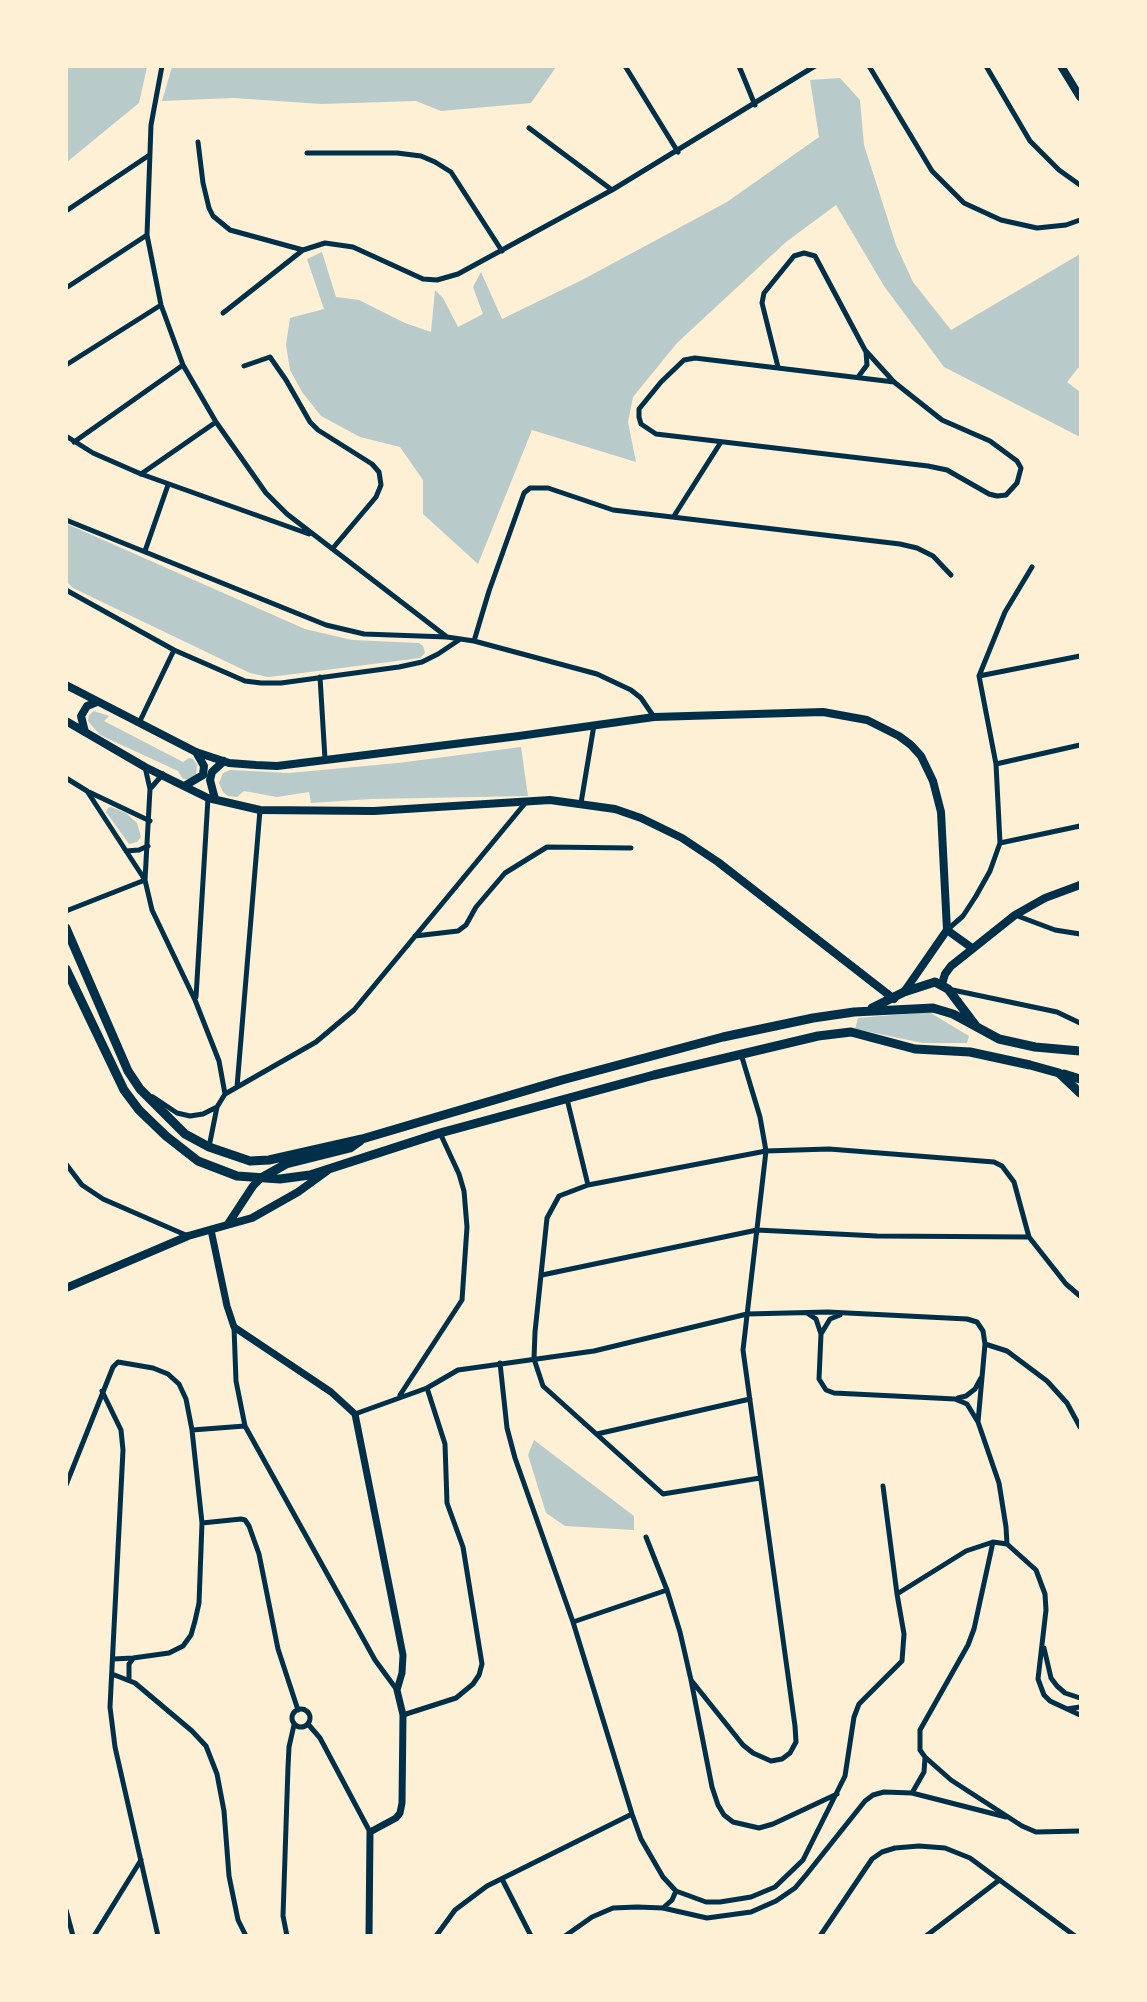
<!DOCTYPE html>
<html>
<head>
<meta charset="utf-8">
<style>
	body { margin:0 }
	#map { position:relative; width:1147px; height:2002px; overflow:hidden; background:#fdf0d5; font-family:Lato,sans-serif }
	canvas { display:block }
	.frame { position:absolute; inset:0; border:68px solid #fdf0d5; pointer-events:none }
</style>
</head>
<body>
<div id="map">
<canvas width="1147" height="2002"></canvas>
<div class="frame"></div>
</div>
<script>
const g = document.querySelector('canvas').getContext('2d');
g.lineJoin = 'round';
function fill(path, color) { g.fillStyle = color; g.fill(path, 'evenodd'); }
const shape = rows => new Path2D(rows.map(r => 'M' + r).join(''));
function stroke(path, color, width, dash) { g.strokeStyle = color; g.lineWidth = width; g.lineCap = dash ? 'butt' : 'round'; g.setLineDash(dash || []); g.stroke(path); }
fill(shape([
	[67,66,147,67,139,103,67,162],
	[172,67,172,66,556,67,531,103,441,111,416,101,321,104,234,98,162,101],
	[840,78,860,100,864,145,896,245,913,282,951,330,1080,254,1080,368,1078,368,1067,382,1080,392,1080,437,944,367,884,286,836,205,786,242,677,343,633,397,628,422,636,462,532,430,478,564,423,514,423,480,400,447,360,437,321,416,302,392,290,370,286,345,290,318,324,309,307,259,322,252,336,297,359,300,405,323,431,332,435,290,443,298,458,327,483,314,473,287,481,272,502,319,582,280,727,202,819,137,810,80],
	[67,524,305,629,352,640,419,643,423,646,425,653,420,658,286,675,268,677,250,673,73,588,67,582],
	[94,711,109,716,104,721,183,762,189,758,193,759,197,765,196,775,190,779,183,779,178,771,100,735,88,721,89,715],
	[521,747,528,796,371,799,311,803,309,792,277,797,244,791,237,797,228,796,223,792,219,783,223,773,230,770,289,773,398,763],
	[111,807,126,813,137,823,141,837,137,842,129,844,106,812,108,808],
	[929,1012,969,1036,967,1043,923,1043,855,1029,858,1018],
	[534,1440,634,1516,634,1530,565,1526,546,1513,528,1455]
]), '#b9caca');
stroke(shape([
	[162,66,151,125,147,235,161,305,183,365,216,422,266,493,287,514,447,637],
	[625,66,678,152],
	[739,66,755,105],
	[869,66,932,171,964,203,1001,220,1037,228,1066,225,1080,220],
	[986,66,1030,141,1059,170,1080,185],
	[529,128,612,190],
	[198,142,203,183,209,208,213,216,230,230,303,250,325,243,353,247,423,279,437,280,458,274,612,190,815,66],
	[307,153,397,153,421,156,435,162,451,172,502,251],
	[66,211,148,156],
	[66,288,147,235],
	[223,313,303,250],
	[66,365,161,305],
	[244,366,270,357,286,380,310,422,318,430,372,464,379,472,381,485,376,497,333,548],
	[778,367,762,303,764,293,794,256,804,253,815,256,865,350,894,382,942,420,990,441,1017,461,1021,468,1017,483,1006,495,997,496,989,494,947,470,928,466,656,434,641,424,639,417,639,409,661,382,684,360,695,358,894,382],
	[858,377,867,365,866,352],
	[66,436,93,453,141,474,309,534],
	[74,442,183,365],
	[141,474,216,422],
	[674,516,721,442],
	[66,520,326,625,364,634,447,637,474,641,597,674,631,690,641,698,654,717],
	[145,551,168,485],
	[66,590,174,650,245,681,261,683,281,683,399,667,422,662,438,654,459,640],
	[474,641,489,591,524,493,530,488,548,488,613,510,900,544,917,548,933,556,951,575],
	[979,676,1080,656],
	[320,677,325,759],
	[139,723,174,650],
	[996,764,1080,745],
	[66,778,87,791,145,880,152,910,195,1000,219,1061,225,1094],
	[150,789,163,774],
	[89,792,150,821],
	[581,803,594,725],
	[1000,843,1080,826],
	[126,851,139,850,148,846],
	[145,880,150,789,145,767],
	[66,911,145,880],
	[1015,915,1055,930,1080,934],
	[947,930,963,916,976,896,990,871,1000,843,996,764,979,676,1005,612,1032,567],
	[415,936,458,931,466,925,476,907,505,873,547,847,631,848],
	[948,989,1057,1012,1080,1023],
	[196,997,208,798],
	[237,1087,260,810],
	[153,1097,177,1113,190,1116,203,1114,217,1107],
	[567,1099,588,1185],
	[209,1147,217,1107,225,1094,316,1042,354,1010,527,801],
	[66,1164,82,1185,103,1199,188,1236],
	[542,1275,757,1230,877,1236,1029,1237],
	[807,1313,816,1319,821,1334,819,1379,826,1390,834,1393,955,1399,967,1404,978,1422],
	[234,1327,236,1381,245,1426,375,1660,397,1690],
	[821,1334,830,1319,840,1315],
	[985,1344,1007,1351,1047,1381,1067,1403,1080,1427],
	[500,1363,507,1428,515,1458,573,1622,632,1814,641,1839,663,1877,676,1891,706,1902,720,1902,751,1897,775,1887,803,1860,845,1776,854,1717,859,1704,902,1661,904,1634,897,1594,966,1551,993,1542,1007,1544,1036,1570,1045,1594,1046,1610,1038,1679,1044,1695,1050,1701,1080,1715],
	[102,1391,121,1430,123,1450,110,1707,115,1747,158,1936],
	[400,1395,462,1300,467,1227,464,1191,459,1174,440,1133],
	[958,1398,966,1396,975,1389,981,1378],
	[355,1414,427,1388,458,1370,594,1351,747,1314,828,1312,967,1319,977,1322,983,1331,985,1344,978,1422,999,1483,1006,1527,1007,1544],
	[192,1430,245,1426],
	[597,1434,750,1399],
	[760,1478,663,1494,543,1386,534,1359,535,1332,547,1218,559,1196,588,1185,766,1151,829,1149,994,1162,1002,1166,1014,1182,1029,1237,1066,1284,1080,1296],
	[66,1485,113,1367,118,1362,153,1368,168,1374,179,1384,186,1399,192,1430,202,1523,199,1603,195,1621,191,1635,183,1646,169,1653,133,1658,113,1659],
	[883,1486,897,1594],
	[202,1523,241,1519,245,1520,249,1526,259,1554,278,1649,298,1710],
	[646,1537,667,1590,680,1632,691,1680,712,1787,718,1805,724,1815,733,1822,759,1828,773,1824,837,1794],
	[993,1542,974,1629,968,1645,920,1730,920,1750,925,1757,951,1780,1022,1826,1036,1832,1080,1831],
	[573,1622,667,1590],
	[1044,1648,1051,1678,1057,1686,1065,1693,1080,1698],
	[112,1674,135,1683,192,1731,206,1746,217,1774,224,1811,229,1876,238,1920,246,1936],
	[129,1679,129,1664,133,1659],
	[691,1680,743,1745,753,1753,771,1761,782,1759,790,1753,796,1742,795,1726,743,1350,766,1151,760,1117,741,1054],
	[1067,1709,1080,1707],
	'292 1718a9 9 0 1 1 18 0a9 9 0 1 1-18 0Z',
	[403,1715,456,1698,473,1684,479,1675,482,1664,463,1547,447,1503,445,1444,427,1388],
	[308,1724,320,1738,370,1832],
	[912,1793,924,1772,925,1758],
	[502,1879,531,1936],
	[663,1908,672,1900,676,1891],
	[66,1910,73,1936],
	[94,1936,141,1860],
	[287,1936,283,1916,288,1767,289,1747,294,1725],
	[436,1936,455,1910,487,1886,632,1814],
	[565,1936,592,1917,613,1908,637,1907,663,1908,707,1918,751,1912,776,1901,795,1888,806,1875,865,1801,873,1795,884,1792,912,1793,1006,1817],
	[820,1936,872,1859,882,1852,895,1848,919,1846,945,1848,970,1858,1075,1936],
	[926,1936,998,1881]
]), '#003049', 5);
stroke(shape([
	[211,1230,227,1306,234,1327,331,1392,355,1414,403,1655,402,1673,397,1690,403,1715,402,1803,400,1813,396,1818,370,1832,369,1936]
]), '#003049', 7);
stroke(shape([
	[1061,66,1080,97],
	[66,685,196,752,229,763,256,765,277,766,519,736,654,717,823,712,867,720,899,736,911,745,921,756,933,781,941,812,947,930],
	[66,721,145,767,208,798,260,810,374,811,550,800,615,809,641,818,682,838,718,862,894,999],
	[85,732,81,716,87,706,97,702],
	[186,785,203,775,204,766,196,752],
	[215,799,210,780,212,772,224,761],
	[947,930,972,948],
	[942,984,945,974,951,966,1015,915,1045,898,1080,885],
	[904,992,947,930],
	[228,1224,253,1186,261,1178],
	[66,1288,188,1236,252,1218,298,1192,327,1171]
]), '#003049', 8);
stroke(shape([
	[66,928,128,1071,140,1089,185,1134,209,1147,250,1161,269,1160,362,1139,562,1080,723,1037,813,1018,854,1012,933,1008,953,1014,999,1039,1035,1047,1080,1051],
	[66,969,124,1090,139,1110,166,1136,198,1161,237,1176,280,1179,310,1175,440,1133,654,1075,818,1036,851,1032,915,1049,970,1052,1030,1065,1059,1073,1080,1093],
	[872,1008,904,992,935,982,948,989,976,1026],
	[1064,1074,1080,1079],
	[263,1177,286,1164,350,1148,360,1141]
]), '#003049', 9);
</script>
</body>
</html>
